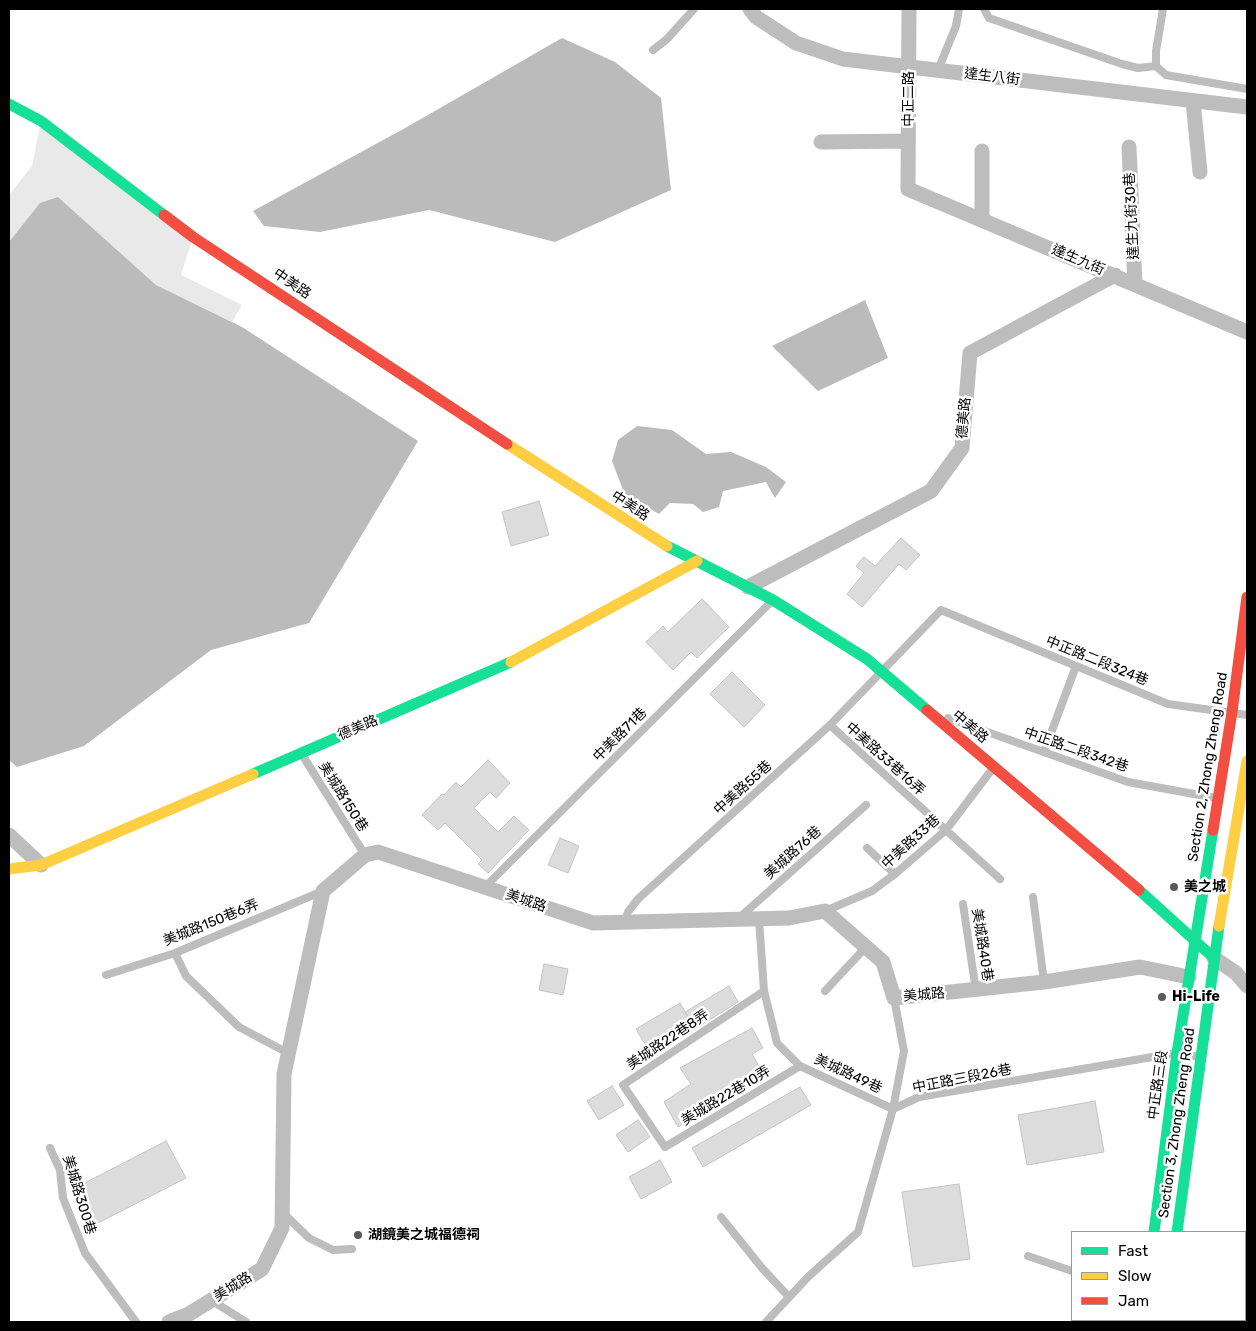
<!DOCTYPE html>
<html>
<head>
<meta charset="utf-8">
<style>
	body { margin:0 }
	#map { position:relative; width:1256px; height:1331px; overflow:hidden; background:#fff; font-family:Rubik,sans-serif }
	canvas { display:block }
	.frame { position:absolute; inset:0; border:10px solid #000; pointer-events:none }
	.legend { position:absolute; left:1071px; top:1231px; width:175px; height:90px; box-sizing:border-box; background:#fff; border:1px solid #999; margin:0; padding:6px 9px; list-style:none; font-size:15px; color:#000 }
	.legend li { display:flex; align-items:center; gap:10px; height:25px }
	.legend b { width:25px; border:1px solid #999 }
</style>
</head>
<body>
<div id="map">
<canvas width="1256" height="1331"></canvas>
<div class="frame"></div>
<ul class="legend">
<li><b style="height:6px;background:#16e098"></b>Fast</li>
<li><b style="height:6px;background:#ffcf43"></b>Slow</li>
<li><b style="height:6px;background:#f24e42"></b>Jam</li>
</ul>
</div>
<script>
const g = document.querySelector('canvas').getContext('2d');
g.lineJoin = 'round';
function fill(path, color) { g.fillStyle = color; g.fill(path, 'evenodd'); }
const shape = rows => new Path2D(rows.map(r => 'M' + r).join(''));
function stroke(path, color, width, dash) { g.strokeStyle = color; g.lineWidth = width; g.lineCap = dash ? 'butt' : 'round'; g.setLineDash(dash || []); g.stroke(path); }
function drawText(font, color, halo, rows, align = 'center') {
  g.font = font + ' Rubik,"Noto Sans TC",sans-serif'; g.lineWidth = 5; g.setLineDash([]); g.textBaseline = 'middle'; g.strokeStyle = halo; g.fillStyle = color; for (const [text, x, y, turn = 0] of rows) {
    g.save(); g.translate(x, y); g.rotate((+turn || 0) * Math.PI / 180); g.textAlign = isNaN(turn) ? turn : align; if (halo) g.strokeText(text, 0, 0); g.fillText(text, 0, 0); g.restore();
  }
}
fill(shape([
	[41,121,193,237,181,275,242,305,232,322,156,285,58,197,9,242,9,195,32,166]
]), '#e9e9e9');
fill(shape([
	[562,38,615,62,661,98,671,190,555,242,429,210,320,232,264,226,253,211,407,127],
	[58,197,156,285,242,327,418,441,309,623,211,650,84,746,17,767,9,760,9,242,40,203],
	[865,300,888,358,818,391,772,346],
	[637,426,672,430,706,454,731,452,766,467,786,482,775,498,766,482,723,491,719,507,703,512,693,504,670,503,659,514,625,495,612,461,618,440]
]), '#bbb');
const building = shape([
	[539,501,549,535,511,546,502,512,539,501],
	[901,538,920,555,906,570,899,564,862,607,847,594,864,573,856,566,864,557,875,566,901,538],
	[702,599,729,627,697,658,691,652,673,670,646,642,663,626,668,632,702,599],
	[732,672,765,705,744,727,710,694,732,672],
	[488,760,510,783,496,798,490,792,474,808,498,832,514,816,529,830,488,873,478,864,482,860,445,823,438,830,422,815,442,794,444,795,456,782,461,787,488,760],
	[560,838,579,846,568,873,548,865,560,838],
	[544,964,568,969,563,995,539,990,544,964],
	[729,986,738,1002,695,1029,685,1012,729,986],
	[680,1003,690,1020,646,1046,636,1029,680,1003],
	[752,1028,763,1048,752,1054,765,1077,678,1127,664,1102,691,1084,680,1068,752,1028],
	[612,1086,624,1105,599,1120,587,1101,612,1086],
	[800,1087,811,1105,703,1167,692,1148,800,1087],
	[1095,1101,1104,1152,1027,1165,1018,1115,1095,1101],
	[638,1120,650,1137,628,1152,616,1135,638,1120],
	[166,1141,186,1178,96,1224,77,1187,166,1141],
	[660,1160,672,1182,641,1199,629,1177,660,1160],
	[959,1184,970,1259,913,1267,902,1192,959,1184]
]);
fill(building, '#dcdcdc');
stroke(building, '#c4c4c4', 1);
stroke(shape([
	[984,9,989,18,1122,64,1138,68,1156,66],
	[1163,9,1156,51,1156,66,1166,75,1247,89],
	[653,50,667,39,694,9],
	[938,70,956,26,959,9],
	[948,718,1128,782,1216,798],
	[830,725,1000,879],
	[1044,752,1076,666],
	[301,753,365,855],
	[867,848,895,874],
	[485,887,772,601],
	[1033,897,1044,982],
	[963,904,976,991],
	[825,911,872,891,895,874,946,830,993,768],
	[739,918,866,805],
	[759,919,764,991,777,1043,800,1066,893,1109],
	[624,923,628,912,638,899,830,725,941,610,1168,704,1247,715],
	[175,953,186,976,239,1027,288,1053],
	[106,975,175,953,323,891],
	[764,991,623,1085,665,1147,800,1066],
	[825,991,866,947],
	[893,1109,919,1097,1164,1055,1177,1053,1199,1057],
	[50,1148,60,1170,63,1198,85,1253,136,1322],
	[283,1213,309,1238,333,1250,352,1249],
	[721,1217,762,1268,789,1297],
	[1028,1256,1072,1271],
	[211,1300,246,1322],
	[766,1322,809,1276,858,1232,893,1109,904,1051,894,998]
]), '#bdbdbd', 8);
stroke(shape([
	[750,9,756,17,796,43,843,59,1247,107],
	[909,9,908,189,1247,332],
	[1193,101,1200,172],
	[821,142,908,141],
	[1129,147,1135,284],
	[982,151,982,220],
	[748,587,931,491,962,448,970,353,1115,275],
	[9,835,41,865],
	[1214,958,1236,973,1247,986],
	[169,1322,189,1314,262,1269,282,1228,284,1074,323,891,365,855,378,852,593,923,789,918,825,911,883,962,894,998,1044,982,1140,967,1189,977]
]), '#bdbdbd', 15);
stroke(shape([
	[9,104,41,121,164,215],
	[667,546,773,600,867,659,927,710],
	[253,774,511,662],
	[1139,890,1214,958],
	[1154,1232,1177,1053,1213,830],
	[1177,1232,1219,926],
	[1165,1320,1165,1322]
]), '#16e098', 11);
stroke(shape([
	[507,444,667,546],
	[511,662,697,561],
	[9,869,41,865,253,774],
	[1219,926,1247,761],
	[1143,1320,1143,1322]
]), '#ffcf43', 11);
stroke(shape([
	[164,215,193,237,507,444],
	[927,710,1139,890],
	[1213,830,1232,712,1247,597]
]), '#f24e42', 11);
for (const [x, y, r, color] of [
	[1174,887,5,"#595959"],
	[1162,997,5,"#595959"],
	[358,1235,5,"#595959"]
]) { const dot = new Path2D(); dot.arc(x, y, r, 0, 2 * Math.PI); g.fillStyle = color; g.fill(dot); stroke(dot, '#fff', 2); }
drawText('14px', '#000', '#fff', [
	["達生八街",992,77,7],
	["中正二路",909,99,-90],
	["達生九街30巷",1132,216,-93],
	["達生九街",1078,260,23],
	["中美路",292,284,34],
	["德美路",964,418,-85],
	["中美路",630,506,33],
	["中正路二段324巷",1097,661,22],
	["中美路",970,727,40],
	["德美路",358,728,-23],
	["中美路71巷",620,735,-45],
	["中正路二段342巷",1076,750,19],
	["中美路33巷16弄",885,759,42],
	["Section 2, Zhong Zheng Road",1208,767,-81],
	["中美路55巷",743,788,-42],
	["美城路150巷",343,797,58],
	["中美路33巷",911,842,-42],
	["美城路76巷",793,853,-42],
	["美城路",526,901,19],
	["美城路150巷6弄",211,923,-22],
	["美城路40巷",982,945,81],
	["美城路",924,995,-5],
	["美城路22巷8弄",668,1040,-34],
	["美城路49巷",848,1074,25],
	["中正路三段26巷",962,1079,-11],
	["中正路三段",1158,1085,-82],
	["美城路22巷10弄",726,1096,-31],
	["Section 3, Zhong Zheng Road",1177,1123,-82],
	["美城路300巷",79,1195,73],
	["美城路",233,1287,-32]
]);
drawText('bold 14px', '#000', '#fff', [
	["美之城",1184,887],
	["Hi-Life",1172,997],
	["湖鏡美之城福德祠",368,1235]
], 'left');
</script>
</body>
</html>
